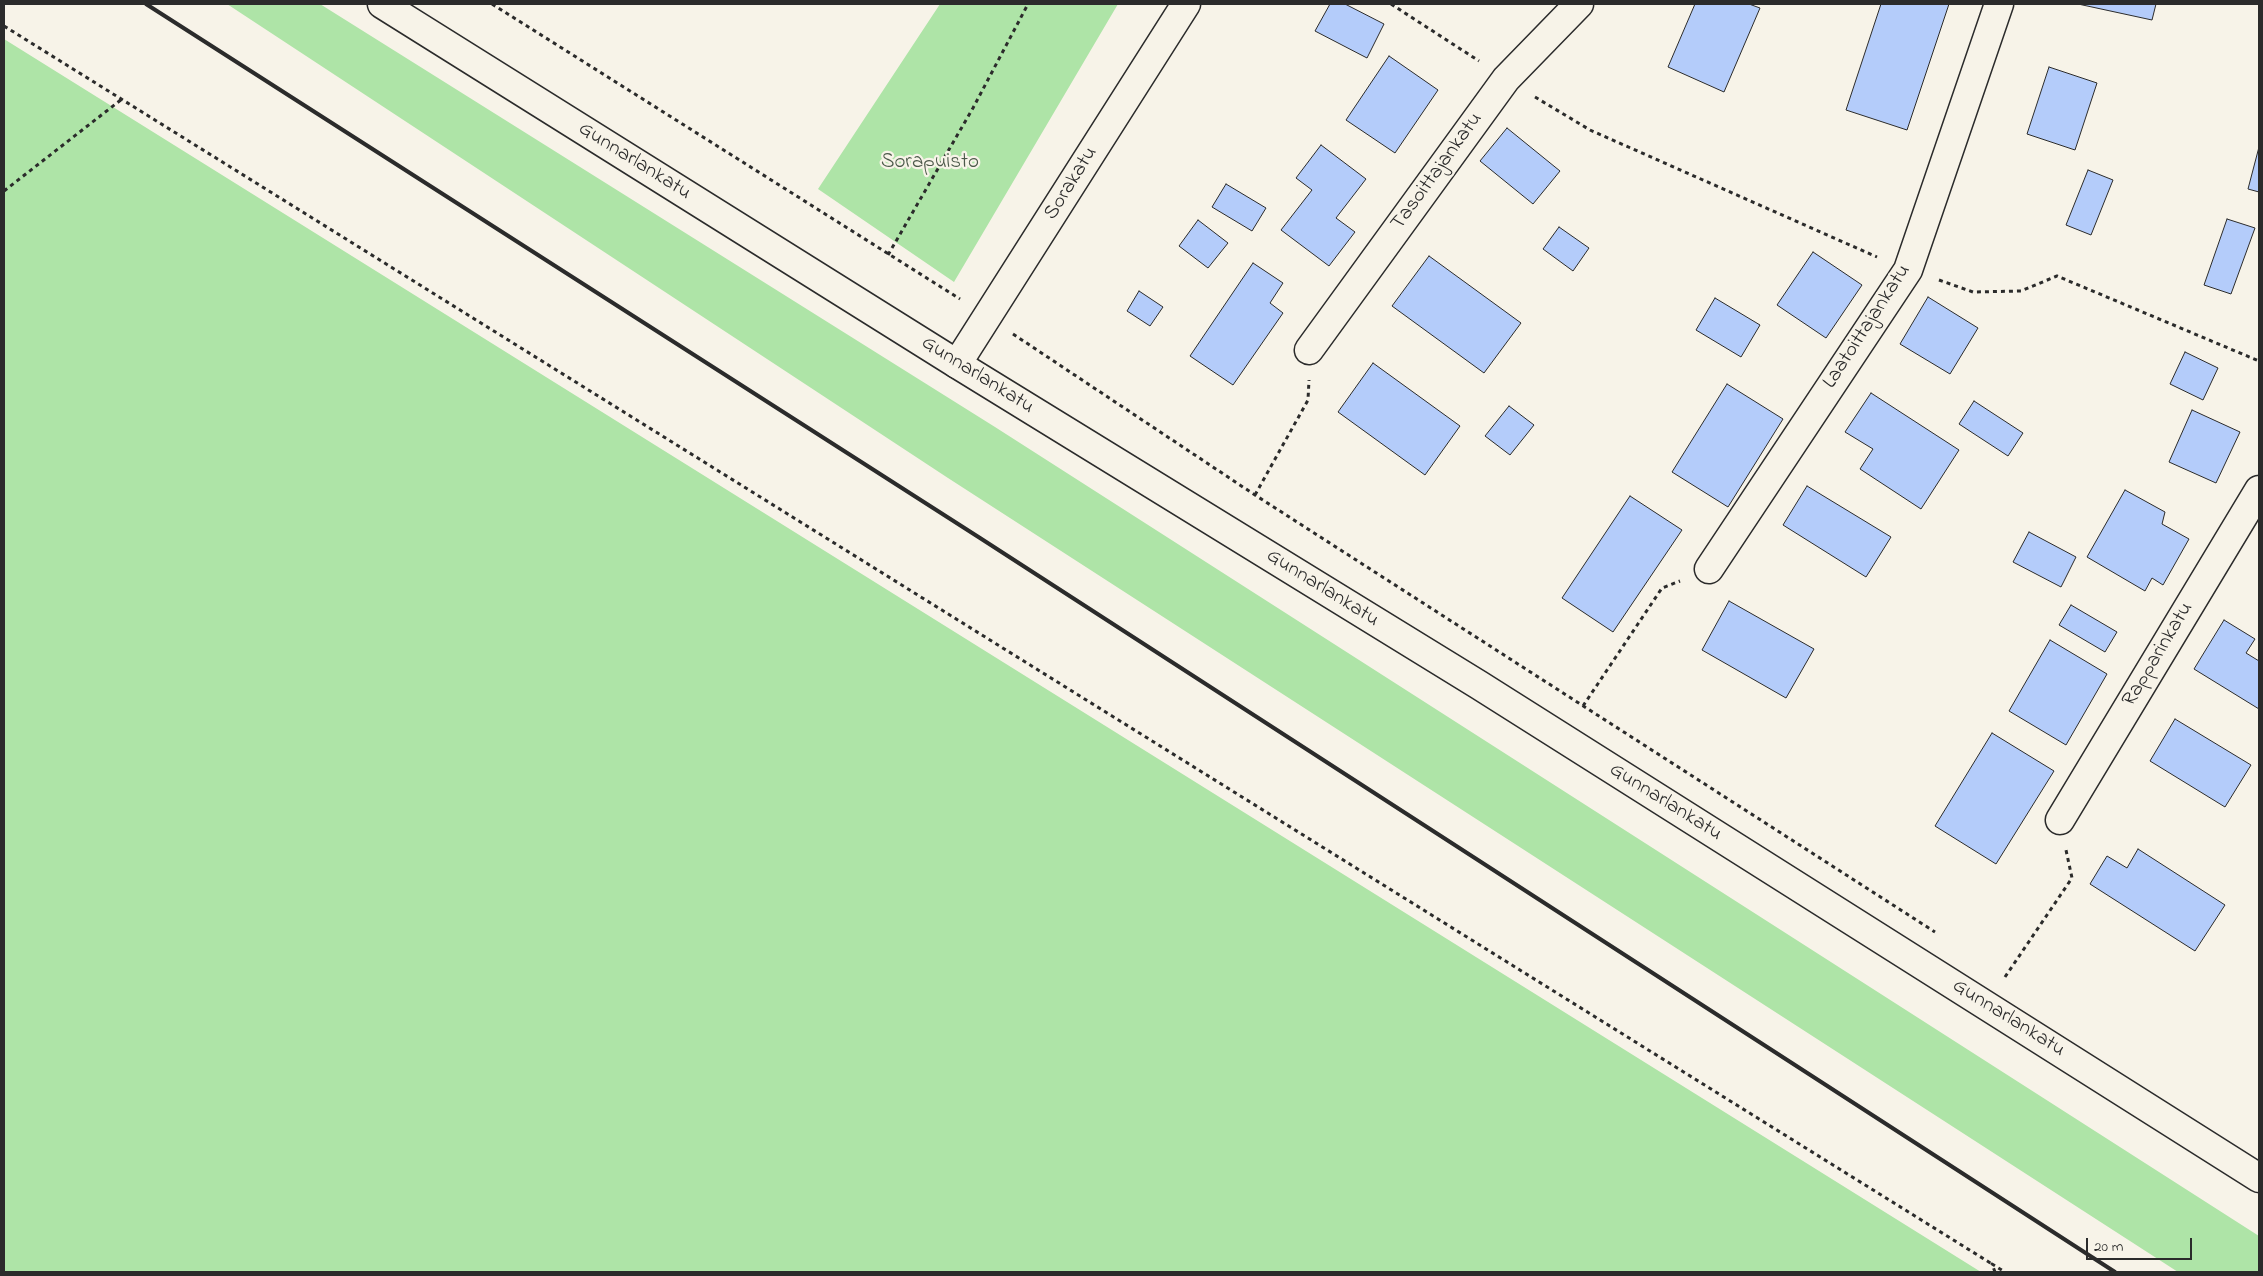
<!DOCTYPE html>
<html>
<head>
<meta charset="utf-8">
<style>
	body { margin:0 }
	#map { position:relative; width:2263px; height:1276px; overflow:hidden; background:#f7f3e8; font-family:"Indie Flower",sans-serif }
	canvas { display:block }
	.frame { position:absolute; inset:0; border:5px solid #2b2b2b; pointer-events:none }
	.scale { position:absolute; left:2086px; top:1238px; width:106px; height:22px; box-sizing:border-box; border:2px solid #2b2b2b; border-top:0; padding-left:6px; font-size:15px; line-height:18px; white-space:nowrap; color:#2b2b2b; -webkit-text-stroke:4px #f7f3e8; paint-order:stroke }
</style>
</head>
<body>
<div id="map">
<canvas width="2263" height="1276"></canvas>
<div class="frame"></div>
<div class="scale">20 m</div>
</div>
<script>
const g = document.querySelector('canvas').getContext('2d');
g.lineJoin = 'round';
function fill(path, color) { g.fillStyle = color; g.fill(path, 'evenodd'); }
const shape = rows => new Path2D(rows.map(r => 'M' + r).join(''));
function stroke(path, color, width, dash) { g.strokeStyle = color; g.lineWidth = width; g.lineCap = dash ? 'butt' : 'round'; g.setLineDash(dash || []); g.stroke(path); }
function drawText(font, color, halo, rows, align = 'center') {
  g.font = font + ' "Indie Flower",sans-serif'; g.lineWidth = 4.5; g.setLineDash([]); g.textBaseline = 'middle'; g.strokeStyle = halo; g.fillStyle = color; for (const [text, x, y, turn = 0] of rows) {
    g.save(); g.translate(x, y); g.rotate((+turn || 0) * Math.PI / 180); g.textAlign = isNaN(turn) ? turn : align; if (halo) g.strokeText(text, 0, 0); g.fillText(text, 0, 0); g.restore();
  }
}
fill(shape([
	[227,4,320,4,995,427,2259,1236,2259,1272,2178,1272,948,478],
	[940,4,1118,4,954,282,818,189],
	[4,39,1981,1272,4,1272]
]), '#aee4a7');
const building = shape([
	[1330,4,1345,4,1384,24,1367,58,1315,31,1330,4],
	[1695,4,1749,4,1760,8,1724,92,1668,67,1695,4],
	[1881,4,1949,4,1907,130,1846,110,1881,4],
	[2078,4,2156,4,2152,20,2078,4],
	[1389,56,1438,90,1395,153,1346,120,1389,56],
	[2049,67,2097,83,2075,150,2027,134,2049,67],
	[1507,128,1560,171,1533,204,1480,161,1507,128],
	[1321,145,1366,179,1336,218,1355,232,1329,266,1281,230,1312,190,1296,178,1321,145],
	[2259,147,2259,192,2248,189,2259,147],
	[2088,170,2113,180,2091,235,2066,225,2088,170],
	[1226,184,1266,208,1252,231,1212,207,1226,184],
	[2227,219,2255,228,2231,294,2204,285,2227,219],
	[1198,220,1228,243,1208,268,1179,246,1198,220],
	[1559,227,1589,248,1573,271,1543,249,1559,227],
	[1813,252,1862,285,1826,338,1777,305,1813,252],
	[1429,256,1521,323,1484,373,1392,306,1429,256],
	[1253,263,1283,283,1270,303,1283,313,1233,385,1190,356,1253,263],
	[1139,291,1163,307,1150,326,1127,311,1139,291],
	[1928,297,1978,328,1950,374,1900,344,1928,297],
	[1715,298,1760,325,1741,357,1696,330,1715,298],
	[2185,352,2218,368,2203,400,2170,384,2185,352],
	[1373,363,1460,426,1425,475,1338,412,1373,363],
	[1727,384,1783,419,1728,507,1672,472,1727,384],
	[1871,393,1959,450,1921,509,1860,469,1873,449,1845,432,1871,393],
	[1974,401,2023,433,2008,456,1959,424,1974,401],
	[1509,406,1534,425,1510,455,1485,436,1509,406],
	[2192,410,2240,432,2216,483,2169,462,2192,410],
	[1807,486,1891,537,1866,577,1783,525,1807,486],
	[2125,490,2165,512,2162,524,2189,539,2163,585,2152,578,2145,591,2087,557,2125,490],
	[1630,496,1682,530,1613,632,1562,598,1630,496],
	[2029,532,2076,557,2061,587,2013,562,2029,532],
	[1729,601,1814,649,1786,698,1702,650,1729,601],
	[2071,605,2117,632,2105,652,2059,625,2071,605],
	[2224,620,2255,639,2246,653,2259,661,2259,709,2194,669,2224,620],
	[2050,640,2107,674,2066,745,2009,711,2050,640],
	[2175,719,2251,765,2225,807,2150,761,2175,719],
	[1992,733,2054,771,1996,864,1935,826,1992,733],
	[2138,849,2225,905,2195,951,2090,884,2107,856,2127,868,2138,849]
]);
fill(building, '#b4ccfa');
stroke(building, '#2b2b2b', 1);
const street = shape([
	[1309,350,1506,79,1579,4],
	[957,364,1186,4],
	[1709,569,1908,270,1999,4],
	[2060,820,2259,490]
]);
const secondary = shape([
	[382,4,957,364,1479,685,2259,1178]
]);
stroke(street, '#2b2b2b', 31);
stroke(secondary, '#2b2b2b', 31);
stroke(shape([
	[492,4,960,299],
	[1391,4,1479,61],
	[4,26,1992,1264],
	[1535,97,1590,130,1877,257],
	[4,191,122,99],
	[888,255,973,108,1028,4],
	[1939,280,1973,292,2021,291,2057,276,2259,361],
	[1013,334,1255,495,1935,932],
	[1255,495,1308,400,1309,380],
	[1583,706,1662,588,1680,581],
	[2005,977,2072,878,2066,850],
	[1995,1272,1992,1264,2005,1272]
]), '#2b2b2b', 3, [4, 4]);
stroke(street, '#f7f3e8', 28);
stroke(secondary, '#f7f3e8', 28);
stroke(shape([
	[146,4,980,538,2115,1272]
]), '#2b2b2b', 4);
drawText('21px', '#2b2b2b', '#f7f3e8', [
	["Gunnarlankatu",634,162,32],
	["Tasoittajankatu",1438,172,-54],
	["Sorakatu",1072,184,-58],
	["Laatoittajankatu",1868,327,-57],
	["Gunnarlankatu",977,376,32],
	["Gunnarlankatu",1322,589,32],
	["Rapparinkatu",2159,655,-59],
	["Gunnarlankatu",1665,803,32],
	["Gunnarlankatu",2008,1019,32]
]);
drawText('21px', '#4c594a', '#f7f3e8', [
	["Sorapuisto",930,164]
]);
</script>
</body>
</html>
